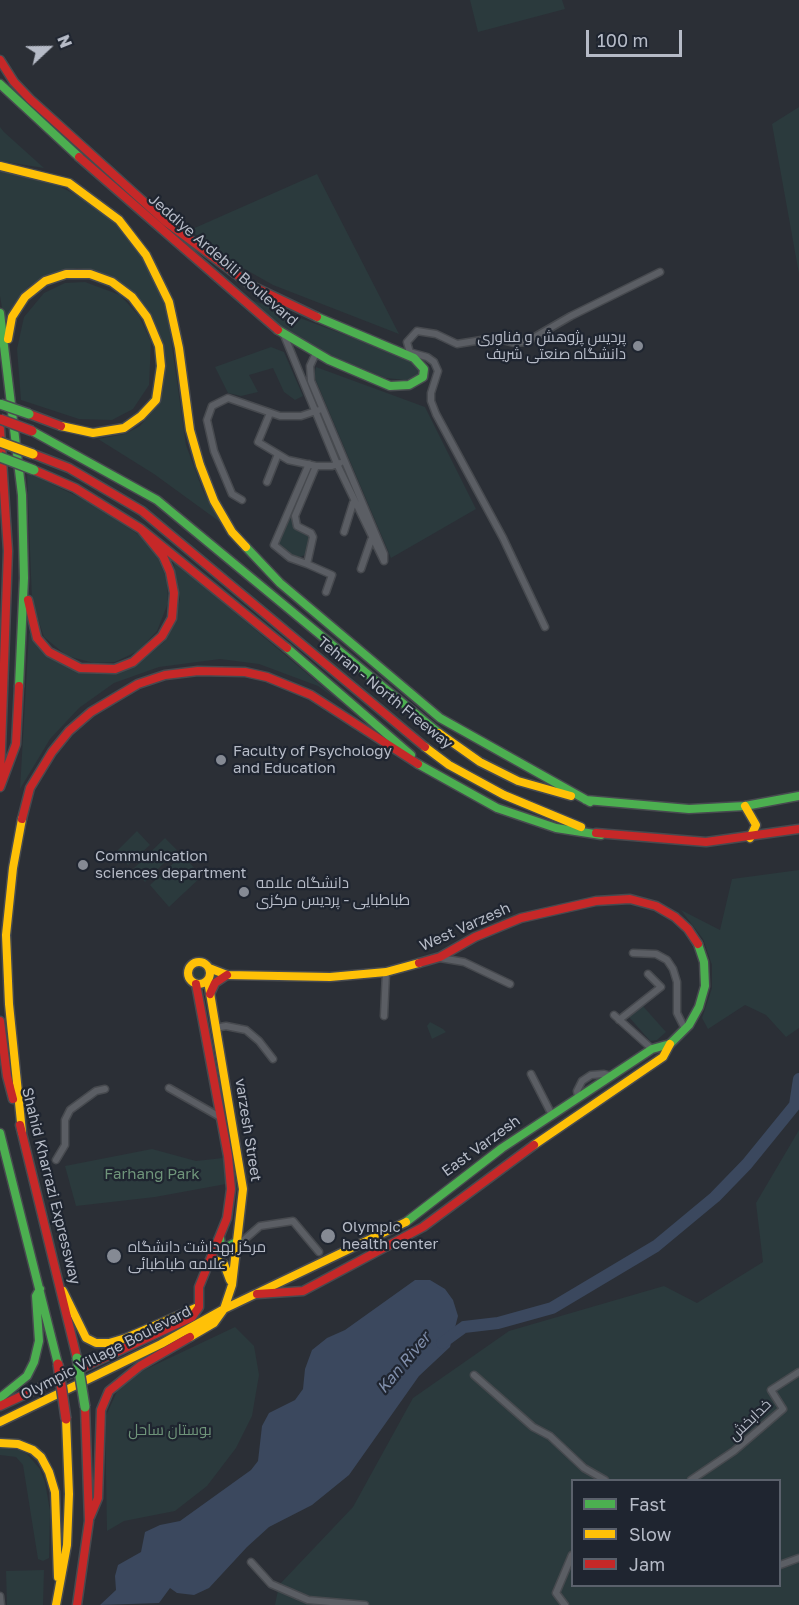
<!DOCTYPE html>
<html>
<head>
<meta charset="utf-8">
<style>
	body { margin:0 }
	#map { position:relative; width:799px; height:1605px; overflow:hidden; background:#2b2f36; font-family:"Golos Text",sans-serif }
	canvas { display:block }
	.legend { position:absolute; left:571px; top:1479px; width:210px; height:108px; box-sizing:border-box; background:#1f2530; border:2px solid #5b616c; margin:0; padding:8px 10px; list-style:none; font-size:18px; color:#b6bbc7 }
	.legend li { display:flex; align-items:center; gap:12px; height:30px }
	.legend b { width:30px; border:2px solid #5b616c }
	.north { position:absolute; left:18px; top:18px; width:60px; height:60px; -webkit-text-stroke:4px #1f2530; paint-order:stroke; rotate:68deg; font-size:16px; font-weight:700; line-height:24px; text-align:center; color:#b6bbc7 }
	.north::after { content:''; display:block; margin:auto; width:21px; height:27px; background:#b6bbc7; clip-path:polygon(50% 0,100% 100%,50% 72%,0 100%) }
	.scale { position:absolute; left:586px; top:30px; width:96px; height:27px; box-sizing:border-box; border:3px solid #b6bbc7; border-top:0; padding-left:8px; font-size:18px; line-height:21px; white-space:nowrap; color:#b6bbc7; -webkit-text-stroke:4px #1f2530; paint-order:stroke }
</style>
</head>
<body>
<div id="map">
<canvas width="799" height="1605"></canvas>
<ul class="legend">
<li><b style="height:8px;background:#4caf50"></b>Fast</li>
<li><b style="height:8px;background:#ffc107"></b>Slow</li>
<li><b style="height:8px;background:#c62828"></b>Jam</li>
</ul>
<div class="north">N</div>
<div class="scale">100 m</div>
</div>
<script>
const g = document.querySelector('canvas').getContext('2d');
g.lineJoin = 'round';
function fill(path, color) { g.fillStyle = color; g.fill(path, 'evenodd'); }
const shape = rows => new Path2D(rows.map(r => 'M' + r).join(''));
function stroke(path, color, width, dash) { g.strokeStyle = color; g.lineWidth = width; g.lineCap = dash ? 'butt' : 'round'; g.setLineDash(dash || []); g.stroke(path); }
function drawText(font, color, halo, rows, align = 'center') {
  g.font = font + ' "Golos Text",Cairo,sans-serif'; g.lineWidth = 4.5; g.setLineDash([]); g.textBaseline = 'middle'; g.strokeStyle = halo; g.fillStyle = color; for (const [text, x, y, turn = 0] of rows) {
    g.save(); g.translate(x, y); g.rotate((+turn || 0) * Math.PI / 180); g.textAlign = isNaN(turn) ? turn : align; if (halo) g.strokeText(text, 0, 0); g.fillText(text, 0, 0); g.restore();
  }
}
fill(shape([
	[470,0,562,0,565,9,478,32],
	[799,107,799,274,772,124],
	[0,127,4,132,44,168,0,161],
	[0,171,55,184,84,199,117,225,140,253,164,304,168,318,186,445,203,491,220,522,154,474,98,439,125,434,140,426,156,407,163,391,165,363,154,322,95,271,77,268,39,280,29,286,12,307,6,332,0,296],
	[317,174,399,334,273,285,227,259,190,230],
	[85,282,120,295,139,316,151,342,149,385,133,409,112,420,79,419,21,400,17,349,24,317,44,293,65,283],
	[249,299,407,358,420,370,418,377,406,380,385,378,334,357,281,327],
	[271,347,284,352,303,396,295,400,284,392,273,368,249,375,258,392,241,396,228,393,215,367],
	[316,367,425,407,476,509,391,558,314,376],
	[27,472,91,503,142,537,157,556,167,580,168,603,157,631,138,651,115,662,94,663,67,656,44,637,32,601],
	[292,514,292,525,307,534,310,540,307,554,298,558,279,548,278,540,285,519],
	[173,560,343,704,318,686,259,664,220,659,159,667,114,683,79,708,50,739,20,789,29,632,49,658,75,671,139,663,164,642,174,623,180,599],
	[137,831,150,845,128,865,116,852],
	[165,838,177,850,145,882,133,869],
	[182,855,202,876,169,907,150,885],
	[799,870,799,1028,786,1037,766,1015,745,1005,708,1029,702,1018,712,988,712,965,703,939,681,910,720,930,732,879],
	'190 973a10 10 0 1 1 20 0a10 10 0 1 1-20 0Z',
	[642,1005,666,1032,657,1040,650,1041,629,1017],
	[430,1022,443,1029,446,1032,432,1039,427,1026],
	[799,1130,799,1605,275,1605,279,1585,353,1507,413,1398,509,1331,664,1286,697,1303,763,1262,756,1203],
	[572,1480,780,1480,780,1586,572,1586],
	[152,1149,196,1161,223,1158,226,1184,155,1197,76,1206,65,1166],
	[235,1327,254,1346,259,1375,252,1416,236,1448,207,1486,175,1511,124,1521,107,1531,105,1418,118,1389,140,1372],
	[0,1448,19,1450,27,1454,40,1469,45,1482,50,1511,49,1558,43,1561,38,1559,23,1465,16,1457,0,1455],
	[44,1570,43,1605,7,1605,6,1571]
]), '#2b3a3d');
fill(shape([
	[415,1280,430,1280,445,1289,453,1300,458,1316,450,1347,419,1376,349,1475,312,1505,269,1527,247,1547,209,1588,194,1595,177,1593,170,1588,159,1603,100,1605,116,1590,115,1576,118,1565,141,1552,145,1532,160,1525,180,1521,251,1470,258,1461,262,1426,269,1413,295,1400,303,1389,305,1369,312,1350,327,1338,345,1330]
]), '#3b485e');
stroke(shape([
	[442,1343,464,1327,498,1323,552,1308,656,1246,715,1197,747,1164,795,1105,799,1079]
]), '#3b485e', 12);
const street = shape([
	[284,335,337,464,384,561],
	[409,352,427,357,434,362,438,371,431,393,431,401,436,414,503,538,545,627],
	[316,353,310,366,311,381,384,554,384,561],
	[410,353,407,342,417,331,436,334,457,344,494,338,514,343,526,342,571,316,660,272],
	[270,413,258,442,288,460,316,466,332,466,340,463],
	[309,464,274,545,290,558,307,564,313,537,311,533,297,526,295,516,316,466],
	[267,482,278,454],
	[242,500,232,494,214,451,207,420,212,406,228,398,280,416,301,416,319,410],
	[344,532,353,503],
	[307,564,332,575,326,592],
	[361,569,371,540],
	[633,953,656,954,667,960,673,969,677,982,677,1013,685,1029],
	[440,958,464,962,510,984],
	[614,1015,652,1049],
	[384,1016,386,972],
	[619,1020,661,987,648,974],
	[215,1028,226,1026,246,1030,259,1041,273,1059],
	[531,1074,552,1115],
	[169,1088,220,1117],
	[578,1097,577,1091,582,1081,591,1075,604,1074,612,1076],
	[56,1160,65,1145,65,1120,70,1110,96,1091,105,1089],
	[237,1246,260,1226,293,1221,319,1252],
	[474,1375,533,1427,550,1436,584,1468,605,1480],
	[691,1480,734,1451,783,1409,771,1390,799,1372],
	[251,1562,271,1584,308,1600,365,1605],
	[780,1565,799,1558],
	[0,1596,1,1605],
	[565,1605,556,1593,572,1555]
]);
const fast = shape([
	[0,84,79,157],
	[0,313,22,495,24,578,19,686],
	[278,330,329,360,390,386,409,385,423,377,424,369,414,358,317,317],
	[32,431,157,500,439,733],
	[246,547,280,583,440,718,590,802],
	[287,648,411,755],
	[418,764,497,808,556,828,601,835],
	[586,800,689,809,745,806,799,796],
	[0,1133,58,1364],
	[406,1222,502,1148,652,1049,670,1044,689,1025,699,1007,705,986,704,962,698,944],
	[220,1238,221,1245,225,1248,238,1241],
	[0,1398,27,1376,34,1362,39,1341,36,1296,40,1289]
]);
const slow = shape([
	[0,166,69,183,119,220,146,255,169,302,179,348,190,430,200,465,214,501,232,532,246,547],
	[8,339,12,317,25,297,45,281,66,274,90,274,112,282,132,297,147,317,159,346,161,366,156,400,141,416,124,428,93,433,61,426],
	[439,733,480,762,518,781,571,796],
	[425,747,449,765,504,795,581,827],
	[745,806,756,825,750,838],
	[22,819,13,868,6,935,9,1004,22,1132],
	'188 973a11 11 0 1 1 22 0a11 11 0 1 1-22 0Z',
	[209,968,227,975,330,977,386,972,419,963],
	[534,1145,663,1057,670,1044],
	[208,1263,215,1260,224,1264,230,1280],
	[63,1291,86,1338,96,1343,109,1343,126,1338,198,1307],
	[190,1337,214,1323,224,1309,232,1285,243,1189,208,981],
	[0,1422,161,1344,224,1309,406,1222],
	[0,1443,18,1444,33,1450,41,1457,49,1472,55,1492,58,1577],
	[56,1605,67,1545,69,1494,66,1419]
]);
const jam = shape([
	[0,60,14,82,30,99,165,221,252,286,317,317],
	[79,157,278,330],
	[29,414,61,426],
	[0,429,8,551,0,776],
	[33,454,69,468,142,511,425,747],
	[34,470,75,488,141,529,287,648],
	[28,600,37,638,49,652,80,668,115,669,133,662,162,636,172,618,174,593,170,572,163,556,141,529],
	[0,787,16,744,19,686],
	[22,819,30,788,52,752,69,731,91,712,138,684,165,675,198,671,245,672,267,677,311,695,418,764],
	[596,833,706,842,799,829],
	[419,963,440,957,475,937,521,918,596,901,630,899,656,906,675,917,688,929,698,944],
	[210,994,215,983,227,975],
	[0,1021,7,1076,13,1099],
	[20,1125,77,1358],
	[257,1294,303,1291,423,1227,534,1145],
	[0,1406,192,1317,199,1307,199,1287,227,1218,231,1189,228,1156,196,984],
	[90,1517,98,1498,101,1410,109,1391,140,1366,190,1337],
	[77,1605,89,1521,85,1407]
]);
stroke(street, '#474a4f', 9);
stroke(fast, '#474a4f', 11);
stroke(slow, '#474a4f', 11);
stroke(jam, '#474a4f', 11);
stroke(street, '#5b5e64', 6);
stroke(fast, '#4caf50', 8);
stroke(slow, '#ffc107', 8);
stroke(jam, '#c62828', 8);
const fastBridge = shape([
	[0,404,29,414],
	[0,457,34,470],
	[77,1358,85,1407]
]);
const slowBridge = shape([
	[0,442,33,454]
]);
const jamBridge = shape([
	[0,419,32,431],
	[58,1364,66,1419]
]);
stroke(fastBridge, '#494c53', 12, []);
stroke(slowBridge, '#494c53', 12, []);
stroke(jamBridge, '#494c53', 12, []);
stroke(fastBridge, '#4caf50', 9);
stroke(slowBridge, '#ffc107', 9);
stroke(jamBridge, '#c62828', 9);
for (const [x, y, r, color] of [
	[638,346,6,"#858a94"],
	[221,760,6,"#858a94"],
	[83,865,6,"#858a94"],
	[244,892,6,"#858a94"],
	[328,1236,8,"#858a94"],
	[114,1256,8,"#858a94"]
]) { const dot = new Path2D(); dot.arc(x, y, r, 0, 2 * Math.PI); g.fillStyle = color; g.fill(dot); stroke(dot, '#1f2530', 2); }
drawText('15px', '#b6bbc7', '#1f2530', [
	["Jeddiye Ardebili Boulevard",223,260,41],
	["Tehran - North Freeway",385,693,39],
	["West Varzesh",465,927,-24],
	["varzesh Street",248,1130,81],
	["East Varzesh",481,1146,-36],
	["Shahid Kharrazi Expressway",51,1186,76],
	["Olympic Village Boulevard",106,1353,-27],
	["خدابخش",750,1420,-44]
]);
drawText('15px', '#b6bbc7', '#1f2530', [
	["پردیس پژوهش و فناوری",626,337,"right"],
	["دانشگاه صنعتی شریف",626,354,"right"],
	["Faculty of Psychology",233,751],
	["and Education",233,768],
	["Communication",95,856],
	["sciences department",95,873],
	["دانشگاه علامه",256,883],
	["طباطبایی - پردیس مرکزی",256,900],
	["Olympic",342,1227],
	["health center",342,1244],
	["مرکز بهداشت دانشگاه",128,1247],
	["علامه طباطبائی",128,1264]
], 'left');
drawText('15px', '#6f957a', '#1f2530', [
	["Farhang Park",152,1174],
	["بوستان ساحل",170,1430]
]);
drawText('italic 16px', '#808fab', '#1f2530', [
	["Kan River",404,1363,-50]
]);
</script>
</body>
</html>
